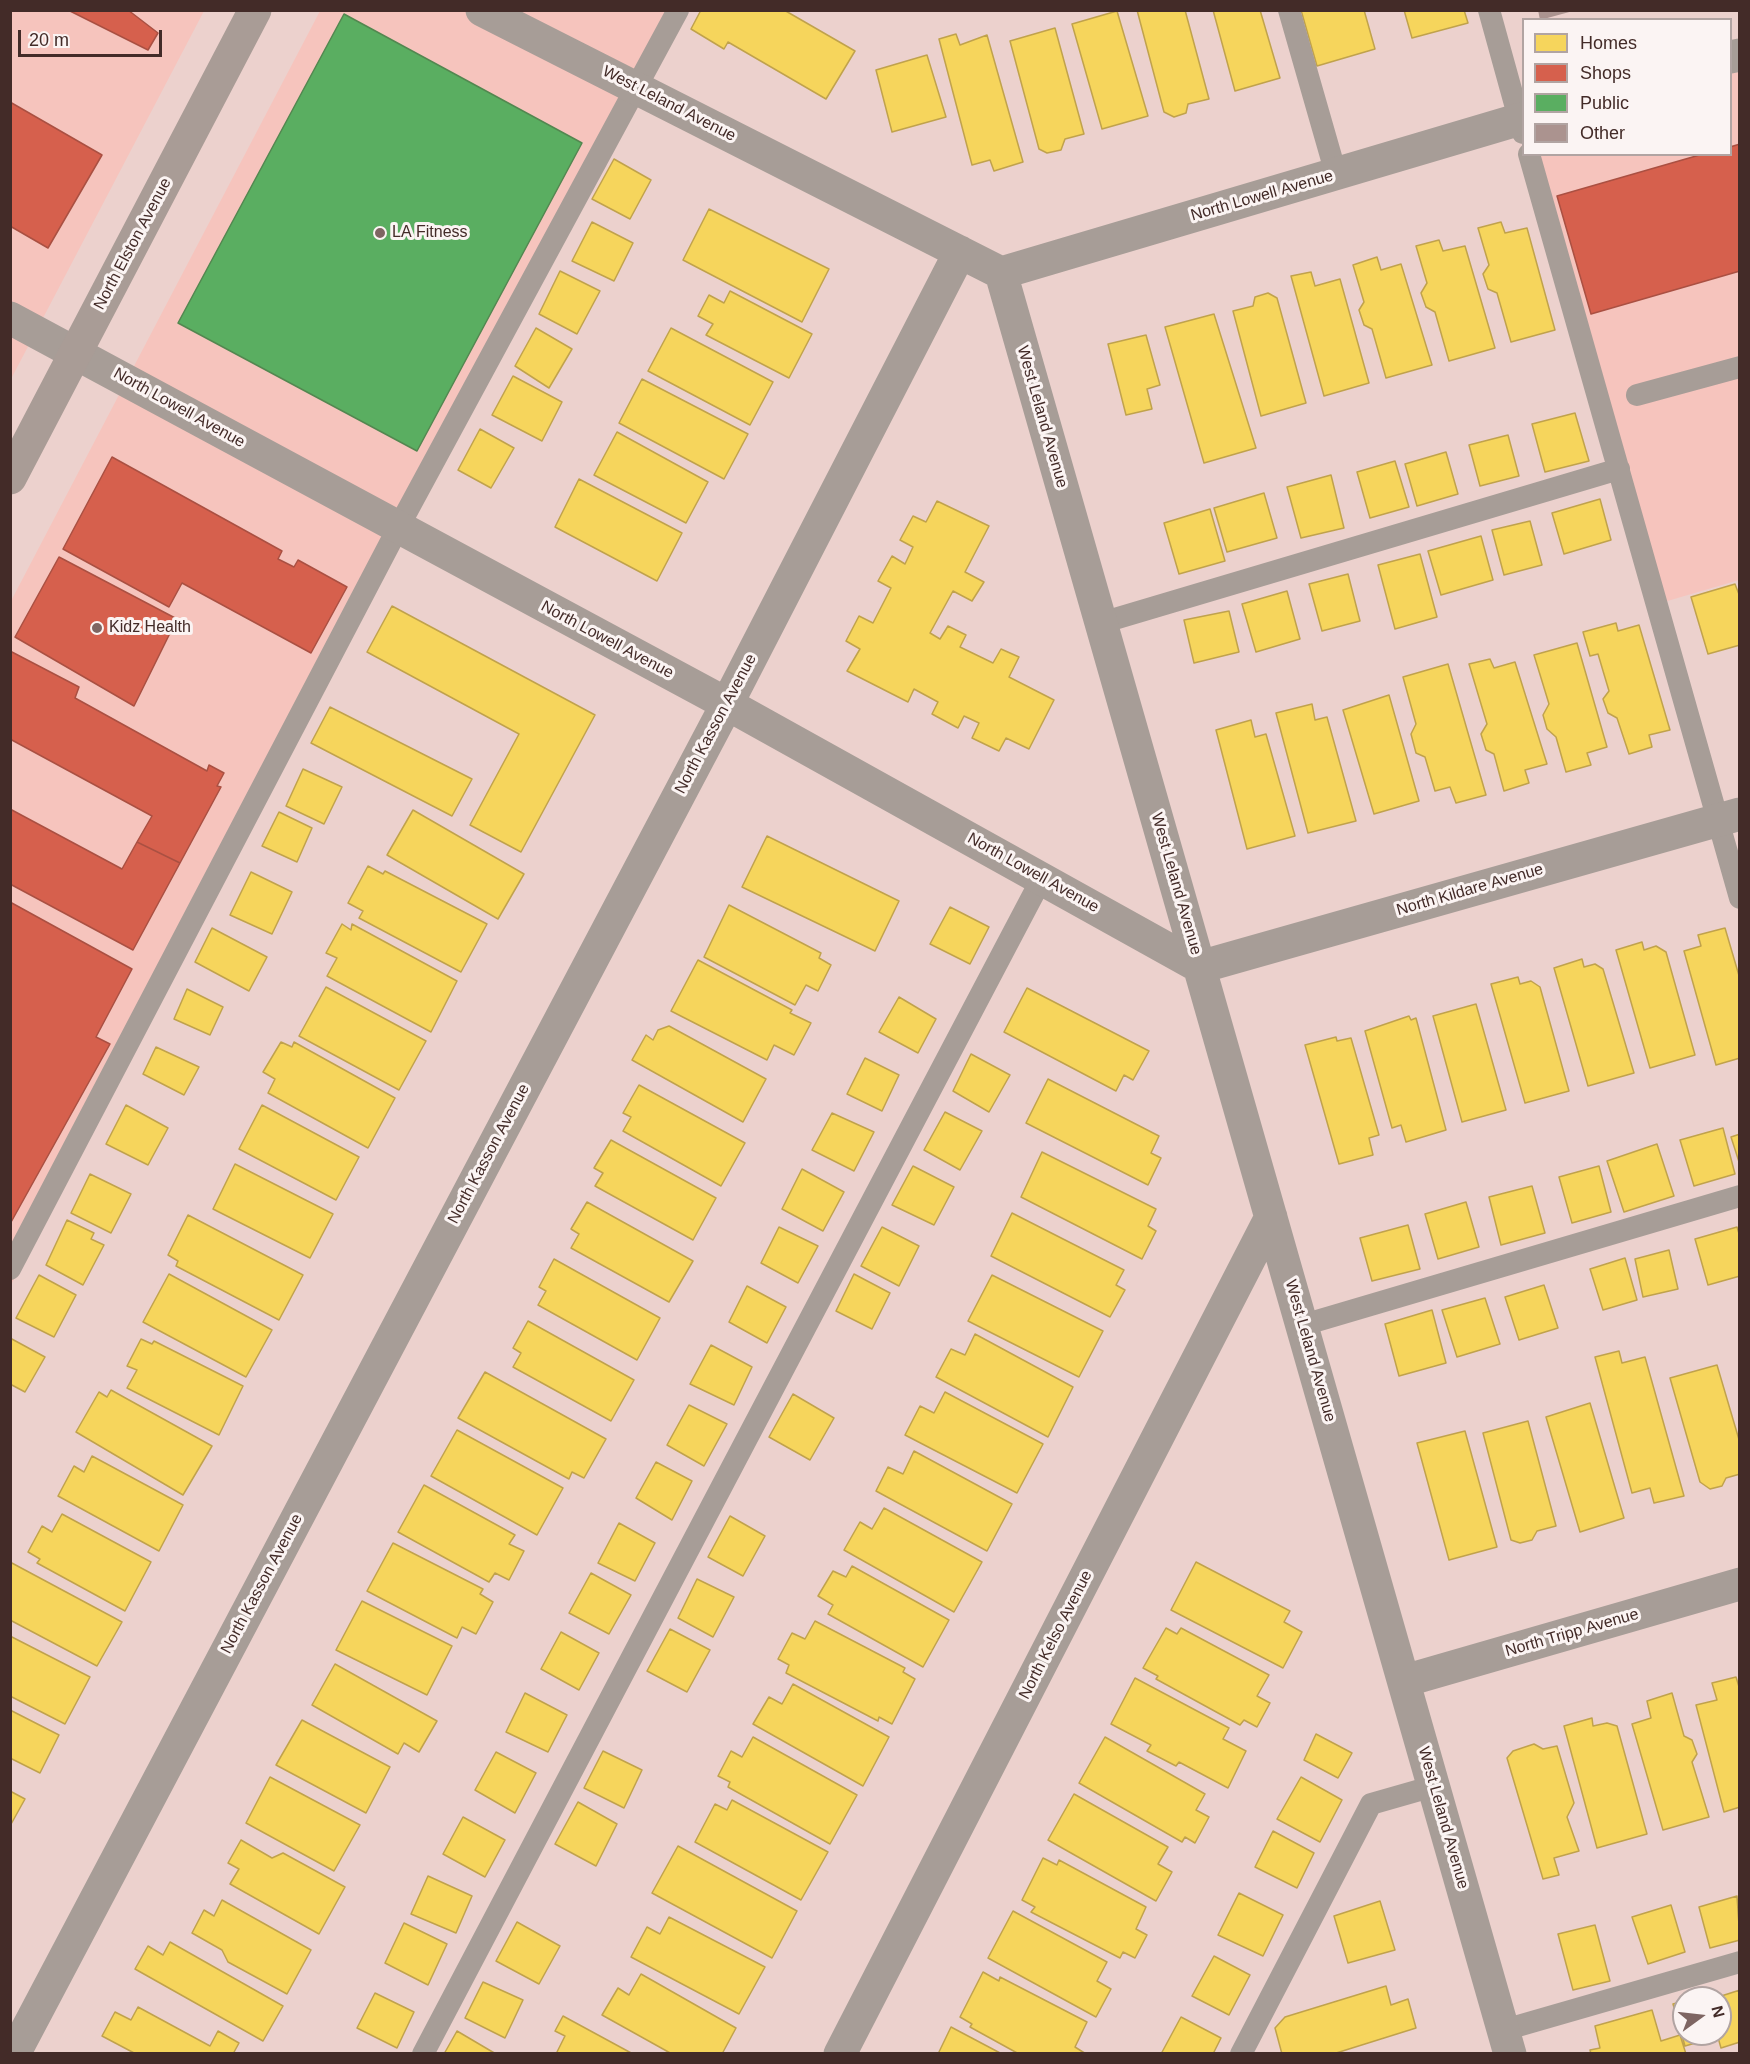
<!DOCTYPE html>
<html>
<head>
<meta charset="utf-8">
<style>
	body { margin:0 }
	#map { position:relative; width:1750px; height:2064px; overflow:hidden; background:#ecd1cd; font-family:Helvetica,sans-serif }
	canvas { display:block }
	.frame { position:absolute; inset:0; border:12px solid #432b28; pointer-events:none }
	.legend { position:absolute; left:1522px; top:18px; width:210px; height:138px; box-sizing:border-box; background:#fbf4f3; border:2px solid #b1a4a2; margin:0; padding:8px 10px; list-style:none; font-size:18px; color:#432b28 }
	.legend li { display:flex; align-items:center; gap:12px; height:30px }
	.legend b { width:30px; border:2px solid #b1a4a2 }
	.north { position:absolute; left:1672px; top:1986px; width:60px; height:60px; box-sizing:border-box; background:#fbf4f3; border:2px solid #b1a4a2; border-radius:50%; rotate:75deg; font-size:16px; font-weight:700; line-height:24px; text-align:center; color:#432b28 }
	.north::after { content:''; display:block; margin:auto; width:21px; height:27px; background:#7e6562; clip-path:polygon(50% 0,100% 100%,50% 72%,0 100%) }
	.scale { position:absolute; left:18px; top:30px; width:144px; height:27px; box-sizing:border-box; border:3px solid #432b28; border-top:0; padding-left:8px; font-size:18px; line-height:21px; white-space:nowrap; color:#432b28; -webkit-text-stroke:4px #fbf4f3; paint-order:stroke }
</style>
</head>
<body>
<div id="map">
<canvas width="1750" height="2064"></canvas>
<div class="frame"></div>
<ul class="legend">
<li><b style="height:16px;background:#f6d55c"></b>Homes</li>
<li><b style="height:16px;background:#d6604d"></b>Shops</li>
<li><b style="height:16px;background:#5aae61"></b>Public</li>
<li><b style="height:16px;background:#ab938f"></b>Other</li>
</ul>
<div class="north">N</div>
<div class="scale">20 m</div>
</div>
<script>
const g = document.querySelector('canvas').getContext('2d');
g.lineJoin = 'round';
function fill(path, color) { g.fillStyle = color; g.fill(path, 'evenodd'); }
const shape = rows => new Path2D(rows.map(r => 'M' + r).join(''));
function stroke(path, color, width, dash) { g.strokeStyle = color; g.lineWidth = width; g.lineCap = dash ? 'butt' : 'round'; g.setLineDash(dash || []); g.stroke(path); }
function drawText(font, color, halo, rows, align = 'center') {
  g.font = font + ' Helvetica,sans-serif'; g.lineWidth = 6; g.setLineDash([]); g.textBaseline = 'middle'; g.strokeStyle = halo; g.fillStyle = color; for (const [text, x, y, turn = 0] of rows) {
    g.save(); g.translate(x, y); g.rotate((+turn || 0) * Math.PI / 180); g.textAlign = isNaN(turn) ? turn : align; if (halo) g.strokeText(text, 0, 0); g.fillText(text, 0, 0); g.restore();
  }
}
fill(shape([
	[11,11,204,11,11,379],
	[320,11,679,11,11,1285,11,601],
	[1739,61,1739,580,1664,602,1535,155,1730,154,1731,64]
]), '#f6c4bd');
const homes = shape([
	[701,10,784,10,855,51,826,99,728,42,724,49,691,29,701,10],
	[1137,10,1185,10,1209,99,1188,104,1186,113,1174,117,1164,112,1137,10],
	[1213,10,1260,10,1280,78,1235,91,1213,10],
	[1301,10,1364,10,1375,49,1317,66,1301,10],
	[1404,10,1464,10,1468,23,1412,38,1404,10],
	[1117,11,1148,116,1102,129,1072,24,1117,11],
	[1055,28,1084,134,1065,139,1061,150,1047,153,1039,149,1010,41,1055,28],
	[956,34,960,45,987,35,1023,162,994,171,990,160,972,165,939,39,956,34],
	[927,55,946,117,892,132,876,70,927,55],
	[614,159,651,180,630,219,592,199,614,159],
	[709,209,829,269,802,322,683,260,709,209],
	[592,222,633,243,614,281,572,261,592,222],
	[1501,222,1505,233,1527,228,1555,330,1511,342,1497,293,1488,289,1483,274,1489,265,1478,228,1501,222],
	[1439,240,1443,251,1465,246,1495,348,1449,361,1435,312,1426,307,1421,293,1427,283,1416,246,1439,240],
	[1377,257,1381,270,1401,264,1432,365,1386,378,1372,329,1364,325,1359,310,1364,302,1353,265,1377,257],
	[560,271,600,291,577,334,539,314,560,271],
	[1311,272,1315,286,1340,279,1369,383,1324,396,1291,276,1311,272],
	[730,291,812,334,789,378,706,335,713,324,698,316,709,295,724,303,730,291],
	[1268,293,1277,298,1306,403,1261,416,1233,311,1253,306,1255,297,1268,293],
	[1214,314,1256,448,1204,463,1165,327,1214,314],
	[536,328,572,349,549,388,515,366,536,328],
	[671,328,773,382,750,425,648,371,671,328],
	[1146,335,1160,385,1147,389,1152,409,1126,415,1108,344,1146,335],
	[513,376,562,402,542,441,492,415,513,376],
	[642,379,748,434,724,479,619,423,642,379],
	[1575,413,1589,461,1545,472,1532,424,1575,413],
	[480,429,514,448,491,488,458,470,480,429],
	[617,432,708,482,686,523,594,475,617,432],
	[1508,435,1519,476,1480,486,1469,445,1508,435],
	[1446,452,1458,494,1417,506,1405,464,1446,452],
	[1395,461,1409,507,1370,518,1357,472,1395,461],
	[1331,475,1344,528,1301,538,1287,487,1331,475],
	[579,479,682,533,657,581,555,527,579,479],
	[1264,493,1277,538,1227,552,1214,508,1264,493],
	[1600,499,1611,540,1564,554,1552,513,1600,499],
	[937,501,989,526,965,572,984,582,972,601,953,591,930,633,940,639,948,626,966,635,960,647,993,663,1001,649,1019,657,1009,677,1054,700,1029,749,1006,738,999,751,972,738,979,723,964,716,958,728,932,714,938,702,914,689,908,702,847,671,860,649,846,641,859,616,873,623,891,588,878,581,892,556,905,564,913,547,900,540,913,516,926,522,937,501],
	[1210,509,1225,561,1179,574,1164,523,1210,509],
	[1530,521,1542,565,1504,575,1492,530,1530,521],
	[1481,536,1493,580,1441,595,1428,551,1481,536],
	[1420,554,1437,617,1395,629,1378,565,1420,554],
	[1348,574,1360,621,1322,631,1309,584,1348,574],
	[1735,584,1740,597,1740,645,1708,654,1691,597,1735,584],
	[1287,591,1300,639,1256,652,1242,604,1287,591],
	[392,606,595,715,521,852,470,825,519,734,367,652,392,606],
	[1229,611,1239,652,1194,663,1184,620,1229,611],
	[1616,623,1618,631,1639,625,1670,730,1649,735,1652,747,1629,754,1617,718,1608,713,1603,699,1609,691,1598,654,1590,656,1583,632,1616,623],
	[1577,643,1607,747,1587,753,1591,765,1566,772,1556,737,1547,729,1543,715,1549,704,1534,655,1577,643],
	[1490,659,1494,668,1515,662,1547,764,1525,770,1529,783,1504,791,1494,754,1486,750,1481,734,1487,724,1469,664,1490,659],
	[1448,664,1486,795,1456,803,1450,787,1435,791,1425,757,1416,753,1411,734,1416,724,1403,677,1448,664],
	[1389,695,1419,801,1374,814,1343,710,1389,695],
	[1312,704,1315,720,1327,717,1356,821,1308,833,1276,713,1312,704],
	[330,707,472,779,452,816,311,743,330,707],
	[1251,720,1255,737,1266,734,1295,836,1247,849,1216,730,1251,720],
	[303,769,342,787,324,824,286,806,303,769],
	[413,810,524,874,498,919,387,855,413,810],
	[279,812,312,828,297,862,262,846,279,812],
	[767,836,899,901,875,951,742,887,767,836],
	[368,866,383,874,385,871,487,924,461,972,359,918,363,911,348,903,368,866],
	[251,872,292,892,272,934,230,915,251,872],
	[729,905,821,953,819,958,831,965,818,991,806,985,795,1005,704,957,729,905],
	[950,907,989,927,970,964,930,944,950,907],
	[342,924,351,930,352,924,457,981,431,1032,327,976,337,958,326,953,342,924],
	[212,928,267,957,249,991,195,962,212,928],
	[1725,928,1740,979,1740,1058,1716,1065,1684,951,1701,946,1698,935,1725,928],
	[1642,942,1644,950,1656,946,1666,952,1695,1055,1650,1068,1616,950,1642,942],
	[1582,959,1584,967,1595,964,1603,969,1634,1073,1588,1086,1554,968,1582,959],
	[698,960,792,1010,790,1013,811,1023,794,1055,774,1045,767,1060,671,1011,698,960],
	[1518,977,1520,984,1531,981,1540,987,1569,1091,1525,1103,1491,984,1518,977],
	[326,987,426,1041,399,1090,299,1036,326,987],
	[1027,988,1149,1051,1133,1080,1124,1075,1116,1091,1004,1032,1027,988],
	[187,989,223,1007,210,1035,174,1019,187,989],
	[899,997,936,1019,918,1053,879,1032,899,997],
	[1476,1004,1506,1110,1462,1122,1433,1016,1476,1004],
	[1409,1016,1411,1020,1416,1018,1446,1130,1406,1142,1401,1125,1392,1128,1365,1031,1409,1016],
	[669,1026,766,1079,743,1122,632,1060,646,1035,653,1040,658,1030,669,1026],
	[1336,1037,1337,1041,1351,1038,1379,1135,1369,1138,1373,1155,1339,1164,1305,1045,1336,1037],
	[281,1042,292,1047,294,1042,395,1098,368,1148,268,1093,275,1079,263,1072,281,1042],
	[156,1047,199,1067,184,1095,143,1074,156,1047],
	[971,1054,1010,1075,989,1112,953,1091,971,1054],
	[865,1058,899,1075,882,1111,847,1094,865,1058],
	[1048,1079,1159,1136,1151,1153,1161,1158,1148,1185,1026,1123,1048,1079],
	[639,1085,745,1143,721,1186,623,1131,631,1117,623,1113,639,1085],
	[126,1105,168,1128,148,1165,106,1144,126,1105],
	[262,1105,359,1157,336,1200,239,1149,262,1105],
	[945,1112,982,1131,960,1170,924,1150,945,1112],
	[832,1113,874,1132,854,1171,812,1150,832,1113],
	[1723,1128,1735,1174,1694,1186,1680,1140,1723,1128],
	[1740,1134,1740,1165,1731,1137,1740,1134],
	[611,1140,716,1198,693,1240,595,1186,603,1173,594,1168,611,1140],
	[1657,1144,1674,1196,1624,1212,1607,1161,1657,1144],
	[1042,1152,1156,1209,1148,1226,1156,1231,1142,1259,1021,1197,1042,1152],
	[235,1164,333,1214,310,1258,213,1209,235,1164],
	[913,1166,954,1187,934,1225,892,1205,913,1166],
	[1599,1166,1611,1212,1572,1223,1559,1177,1599,1166],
	[802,1169,844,1192,823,1231,782,1209,802,1169],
	[90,1174,131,1194,111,1233,71,1213,90,1174],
	[1532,1186,1545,1233,1501,1245,1489,1197,1532,1186],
	[587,1202,693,1261,669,1302,571,1248,579,1234,571,1229,587,1202],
	[1466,1202,1479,1247,1438,1259,1425,1214,1466,1202],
	[1012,1213,1124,1270,1116,1285,1125,1290,1110,1317,991,1256,1012,1213],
	[188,1215,303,1275,279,1320,176,1266,178,1261,168,1255,188,1215],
	[67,1220,94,1233,91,1239,104,1245,83,1285,46,1265,67,1220],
	[1408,1225,1420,1269,1372,1281,1360,1238,1408,1225],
	[779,1227,818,1246,798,1283,761,1263,779,1227],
	[882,1227,919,1246,899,1286,861,1266,882,1227],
	[1737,1227,1740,1237,1740,1276,1708,1285,1695,1239,1737,1227],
	[1669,1250,1678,1289,1643,1297,1635,1259,1669,1250],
	[1625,1258,1637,1300,1603,1310,1590,1269,1625,1258],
	[554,1259,660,1318,637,1360,538,1305,546,1291,539,1287,554,1259],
	[169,1274,272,1330,246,1377,143,1322,169,1274],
	[854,1274,890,1293,872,1329,836,1311,854,1274],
	[39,1275,76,1295,54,1337,16,1318,39,1275],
	[992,1275,1103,1331,1079,1377,968,1321,992,1275],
	[1544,1285,1558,1328,1519,1340,1505,1297,1544,1285],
	[747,1286,786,1307,767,1343,729,1322,747,1286],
	[1485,1298,1500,1344,1457,1357,1442,1310,1485,1298],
	[1432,1310,1446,1363,1399,1376,1385,1324,1432,1310],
	[528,1321,634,1380,611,1421,513,1367,521,1353,513,1348,528,1321],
	[975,1334,1073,1387,1048,1437,936,1377,951,1349,965,1355,975,1334],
	[10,1338,45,1357,25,1392,10,1384,10,1338],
	[141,1339,152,1344,154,1341,243,1386,219,1435,127,1388,137,1370,127,1366,141,1339],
	[711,1345,752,1367,734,1405,690,1384,711,1345],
	[1619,1351,1622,1363,1645,1357,1684,1496,1654,1503,1650,1488,1632,1493,1595,1357,1619,1351],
	[1717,1365,1740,1443,1740,1474,1726,1478,1722,1486,1710,1489,1700,1482,1670,1378,1717,1365],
	[485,1372,606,1439,584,1478,572,1472,569,1479,458,1418,485,1372],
	[111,1390,212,1446,183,1495,76,1432,99,1392,107,1397,111,1390],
	[945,1392,1043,1444,1017,1493,905,1435,920,1406,934,1413,945,1392],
	[793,1394,834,1418,810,1460,769,1437,793,1394],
	[1590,1403,1624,1518,1580,1532,1546,1417,1590,1403],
	[689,1405,727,1424,704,1466,667,1445,689,1405],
	[1528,1421,1556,1526,1537,1531,1532,1540,1520,1543,1511,1540,1483,1433,1528,1421],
	[457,1430,563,1488,537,1535,431,1476,457,1430],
	[1465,1431,1497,1547,1449,1560,1417,1443,1465,1431],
	[914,1451,1012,1504,987,1551,876,1491,888,1467,903,1474,914,1451],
	[92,1456,183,1505,159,1551,58,1496,74,1466,84,1472,92,1456],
	[656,1462,692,1481,672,1520,636,1498,656,1462],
	[424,1485,515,1535,509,1544,524,1551,509,1580,495,1573,489,1582,398,1532,424,1485],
	[884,1508,982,1562,954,1612,844,1550,860,1522,872,1529,884,1508],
	[62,1514,151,1562,125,1611,37,1563,40,1559,28,1552,42,1526,52,1532,62,1514],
	[730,1516,765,1536,743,1576,708,1557,730,1516],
	[619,1523,655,1543,635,1581,598,1563,619,1523],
	[393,1543,483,1589,480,1594,493,1602,476,1634,462,1627,457,1638,367,1591,393,1543],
	[10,1562,122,1622,97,1666,10,1620,10,1562],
	[1196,1562,1290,1611,1284,1622,1302,1632,1283,1668,1171,1610,1196,1562],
	[852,1566,949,1620,923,1667,828,1614,833,1605,818,1596,833,1571,846,1577,852,1566],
	[591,1573,631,1595,609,1634,569,1613,591,1573],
	[697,1579,734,1597,713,1637,678,1618,697,1579],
	[362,1601,452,1646,427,1695,336,1650,362,1601],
	[815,1621,905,1668,903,1672,915,1679,892,1724,879,1717,878,1721,786,1673,789,1665,778,1659,792,1633,805,1639,815,1621],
	[1166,1628,1177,1634,1181,1628,1269,1675,1257,1696,1270,1703,1257,1727,1244,1720,1240,1725,1156,1679,1158,1676,1143,1668,1166,1628],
	[670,1629,710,1650,687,1692,647,1671,670,1629],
	[561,1632,599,1653,579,1690,541,1669,561,1632],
	[10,1636,90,1677,65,1724,10,1696,10,1636],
	[335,1664,437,1721,419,1752,404,1743,398,1754,312,1705,335,1664],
	[1736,1677,1740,1690,1740,1807,1724,1812,1696,1705,1717,1700,1712,1683,1736,1677],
	[1135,1678,1229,1728,1223,1739,1246,1751,1228,1788,1179,1762,1176,1766,1147,1751,1151,1745,1111,1724,1135,1678],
	[793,1684,889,1737,863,1786,753,1724,769,1697,782,1704,793,1684],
	[525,1693,567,1715,548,1752,506,1732,525,1693],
	[1672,1693,1684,1736,1692,1740,1697,1754,1692,1762,1709,1817,1663,1830,1632,1724,1651,1718,1647,1701,1672,1693],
	[10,1710,59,1735,40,1773,10,1758,10,1710],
	[1592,1718,1593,1726,1607,1723,1617,1726,1647,1834,1597,1848,1564,1726,1592,1718],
	[302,1720,390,1767,366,1813,276,1765,302,1720],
	[1316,1734,1352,1753,1338,1778,1304,1760,1316,1734],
	[753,1737,857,1795,830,1844,728,1787,730,1782,718,1776,731,1751,742,1757,753,1737],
	[1105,1737,1205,1794,1196,1810,1209,1817,1195,1843,1185,1837,1182,1842,1079,1783,1105,1737],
	[1534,1744,1543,1749,1557,1746,1574,1803,1567,1817,1579,1851,1554,1858,1559,1875,1543,1879,1507,1758,1513,1751,1534,1744],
	[603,1751,642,1770,624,1808,584,1788,603,1751],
	[496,1752,536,1773,515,1813,475,1790,496,1752],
	[270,1777,360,1825,334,1871,246,1823,270,1777],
	[1301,1777,1342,1800,1320,1842,1277,1819,1301,1777],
	[10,1791,25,1799,10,1826,10,1791],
	[1074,1794,1168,1847,1158,1864,1172,1872,1156,1901,1048,1840,1074,1794],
	[732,1800,828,1852,801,1900,695,1842,715,1804,727,1810,732,1800],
	[578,1802,617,1824,596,1866,555,1844,578,1802],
	[463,1817,505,1840,485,1877,443,1854,463,1817],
	[1273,1831,1314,1853,1297,1888,1255,1867,1273,1831],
	[241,1840,272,1858,283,1853,345,1887,319,1934,230,1884,239,1869,228,1863,241,1840],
	[678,1846,797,1911,772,1958,652,1893,678,1846],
	[1043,1858,1057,1865,1059,1860,1146,1907,1136,1929,1147,1935,1135,1958,1123,1952,1120,1958,1031,1912,1035,1907,1022,1900,1043,1858],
	[428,1876,472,1896,456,1933,411,1914,428,1876],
	[1239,1893,1283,1915,1263,1956,1218,1935,1239,1893],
	[1737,1896,1740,1940,1710,1948,1699,1907,1737,1896],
	[222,1900,311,1950,287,1994,228,1962,222,1950,192,1933,204,1910,214,1916,222,1900],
	[1380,1901,1395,1950,1348,1963,1334,1916,1380,1901],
	[1671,1905,1685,1952,1648,1964,1632,1917,1671,1905],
	[1013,1911,1107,1962,1097,1981,1111,1989,1096,2017,988,1958,1013,1911],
	[669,1917,765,1967,739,2014,631,1957,647,1927,660,1934,669,1917],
	[517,1922,560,1946,539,1984,496,1961,517,1922],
	[404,1923,447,1944,428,1985,385,1963,404,1923],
	[1595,1925,1610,1981,1573,1990,1558,1934,1595,1925],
	[170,1942,283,2006,263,2041,135,1969,148,1946,163,1955,170,1942],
	[1214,1956,1250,1975,1229,2015,1192,1996,1214,1956],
	[983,1972,999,1981,1000,1977,1087,2022,1075,2047,1086,2054,1019,2054,970,2027,972,2024,960,2017,983,1972],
	[641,1974,736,2028,722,2054,672,2054,602,2015,618,1988,629,1995,641,1974],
	[483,1982,523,2000,505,2038,465,2018,483,1982],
	[1386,1986,1391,2005,1408,1999,1416,2028,1333,2054,1282,2054,1275,2028,1285,2017,1386,1986],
	[1740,1990,1740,2042,1721,2048,1717,2034,1720,2034,1720,1998,1715,1998,1740,1990],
	[375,1993,414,2012,397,2048,357,2028,375,1993],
	[1684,2001,1684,2034,1705,2034,1706,2040,1685,2046,1673,2004,1684,2001],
	[138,2007,210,2046,218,2031,239,2043,233,2054,136,2054,102,2036,115,2012,131,2020,138,2007],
	[1652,2010,1661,2041,1680,2035,1686,2054,1591,2054,1590,2050,1600,2048,1595,2026,1652,2010],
	[563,2016,633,2054,556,2054,565,2036,555,2031,563,2016],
	[1181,2017,1221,2038,1213,2054,1161,2054,1181,2017],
	[951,2027,1002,2054,938,2054,951,2027],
	[457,2031,496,2054,444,2054,457,2031]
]);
fill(homes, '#f6d55c');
stroke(homes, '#c0a24c', 1.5);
const shops = shape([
	[68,10,128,10,158,33,148,50,68,10],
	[10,102,102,155,48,248,10,226,10,102],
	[1740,144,1740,271,1591,314,1557,196,1703,154,1730,154,1730,147,1740,144],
	[112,457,282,551,278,559,294,567,298,560,347,587,311,653,182,583,169,607,63,549,112,457],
	[59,557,177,619,134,706,15,637,59,557],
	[10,651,79,687,75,698,207,771,209,765,224,773,217,786,221,787,180,863,137,842,152,816,10,739,10,651],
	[10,809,122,869,137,842,180,863,133,950,10,884,10,809],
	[10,902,132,969,96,1037,110,1044,10,1224,10,902]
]);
fill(shops, '#d6604d');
stroke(shops, '#aa5042', 1.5);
const public = shape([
	[344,14,582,143,417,451,178,323,344,14]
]);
fill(public, '#5aae61');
stroke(public, '#538750', 1.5);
fill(shape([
	[1538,10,1572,10,1573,11,1540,20]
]), '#ab938f');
stroke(shape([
	[1289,10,1336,174],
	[1489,10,1523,133],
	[1529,154,1740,898],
	[1637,395,1740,367],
	[1101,623,1619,469],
	[10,1269,398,528,678,10],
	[1303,1325,1740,1196],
	[1504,2030,1740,1962],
	[423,2054,1042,878],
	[1241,2054,1371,1804,1434,1786]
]), '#a79d97', 22);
stroke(shape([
	[482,10,1001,273,1510,2054],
	[1730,57,1740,55],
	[1001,273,1524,118],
	[10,318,727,704,1200,967,1740,814],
	[1404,1681,1740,1584],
	[14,2054,727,704,960,252],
	[840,2054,1271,1217]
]), '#a79d97', 33);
stroke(shape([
	[10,478,255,10]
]), '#a99c96', 33);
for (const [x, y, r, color] of [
	[380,233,6,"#7e6562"],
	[97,628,6,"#7e6562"]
]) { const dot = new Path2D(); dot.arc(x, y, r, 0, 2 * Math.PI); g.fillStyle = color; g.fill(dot); stroke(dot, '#fbf4f3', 2); }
drawText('16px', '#432b28', '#fbf4f3', [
	["West Leland Avenue",669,104,27],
	["North Lowell Avenue",1262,196,-16],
	["North Elston Avenue",133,244,-62],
	["North Lowell Avenue",179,408,29],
	["West Leland Avenue",1042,417,74],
	["North Lowell Avenue",607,640,28],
	["North Kasson Avenue",716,724,-62],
	["North Lowell Avenue",1033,873,29],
	["West Leland Avenue",1176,884,74],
	["North Kildare Avenue",1470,890,-16],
	["North Kasson Avenue",489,1154,-62],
	["West Leland Avenue",1310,1351,74],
	["North Kasson Avenue",262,1584,-62],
	["North Tripp Avenue",1572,1633,-16],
	["North Kelso Avenue",1056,1635,-63],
	["West Leland Avenue",1443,1818,74]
]);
drawText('16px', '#432b28', '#fbf4f3', [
	["LA Fitness",392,233],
	["Kidz Health",109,628]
], 'left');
</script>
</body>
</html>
